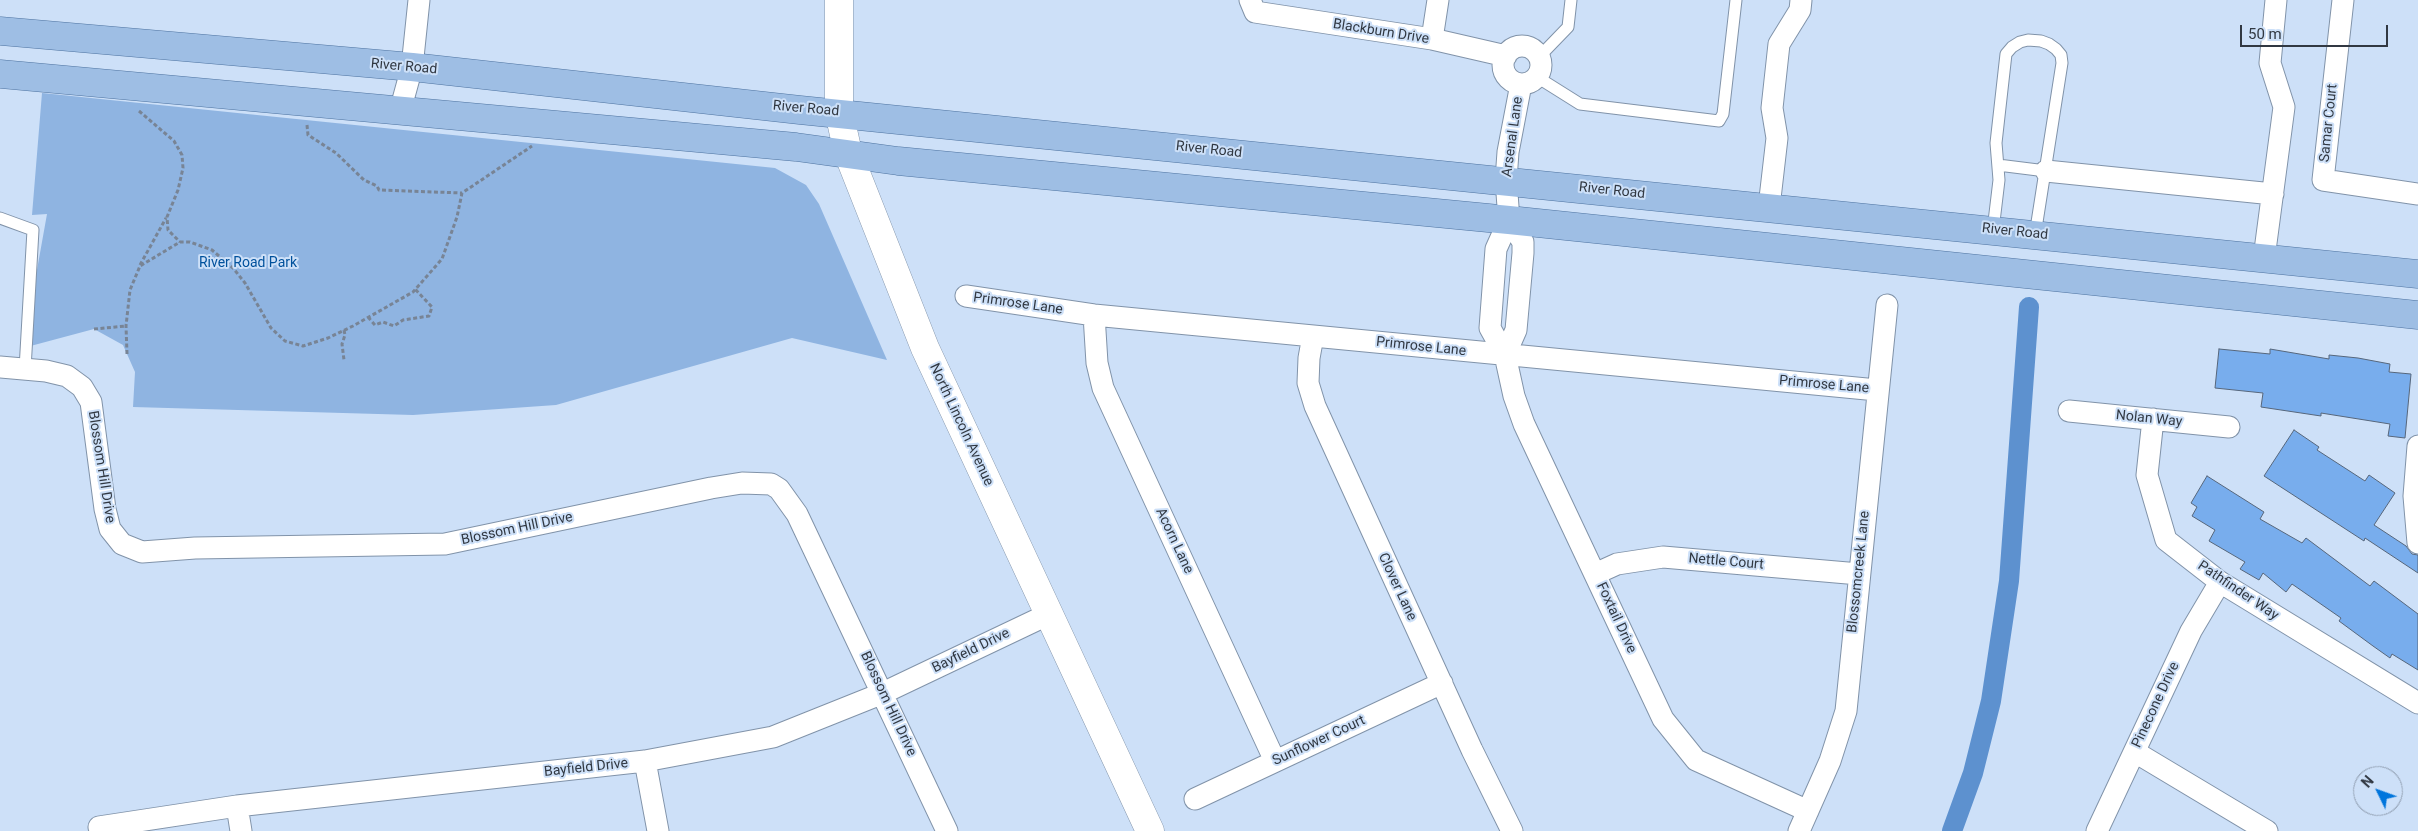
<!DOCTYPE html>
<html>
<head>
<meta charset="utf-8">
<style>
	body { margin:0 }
	#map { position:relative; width:2418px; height:831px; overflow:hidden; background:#cde0f8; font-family:Roboto,sans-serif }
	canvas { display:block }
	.north { position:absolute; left:2353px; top:766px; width:50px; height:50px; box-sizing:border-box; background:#cde0f8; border:1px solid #8f9daf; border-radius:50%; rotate:312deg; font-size:14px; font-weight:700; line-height:20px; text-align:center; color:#313842 }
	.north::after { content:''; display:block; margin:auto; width:18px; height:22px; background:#0075dc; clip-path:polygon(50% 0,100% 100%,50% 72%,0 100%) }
	.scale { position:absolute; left:2240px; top:25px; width:148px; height:22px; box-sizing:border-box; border:2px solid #313842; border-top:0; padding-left:6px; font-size:15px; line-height:18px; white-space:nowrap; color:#313842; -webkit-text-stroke:4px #cde0f8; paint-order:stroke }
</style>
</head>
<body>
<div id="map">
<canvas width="2418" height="831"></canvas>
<div class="north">N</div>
<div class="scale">50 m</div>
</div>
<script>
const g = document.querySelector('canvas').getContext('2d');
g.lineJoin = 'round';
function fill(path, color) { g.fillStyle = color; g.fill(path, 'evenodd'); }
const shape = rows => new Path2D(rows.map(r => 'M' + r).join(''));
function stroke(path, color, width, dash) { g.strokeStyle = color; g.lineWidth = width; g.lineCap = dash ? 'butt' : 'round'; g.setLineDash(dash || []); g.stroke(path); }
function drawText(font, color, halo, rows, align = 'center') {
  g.font = font + ' Roboto,sans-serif'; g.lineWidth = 4; g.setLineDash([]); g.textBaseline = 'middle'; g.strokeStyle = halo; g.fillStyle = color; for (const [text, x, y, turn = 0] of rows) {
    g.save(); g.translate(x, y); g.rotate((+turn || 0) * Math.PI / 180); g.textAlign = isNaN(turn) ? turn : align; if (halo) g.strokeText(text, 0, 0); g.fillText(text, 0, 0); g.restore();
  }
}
fill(shape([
	[42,93,775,168,806,185,819,204,887,360,792,338,556,405,413,415,133,407,135,372,123,345,94,329,23,348,47,214,32,215]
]), '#8fb4e1');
stroke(shape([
	[1952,831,1973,773,1991,701,2009,581,2029,307]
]), '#5d91cf', 20);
const building = shape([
	[2219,349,2270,354,2270,349,2329,359,2329,355,2358,358,2390,364,2389,372,2411,374,2405,438,2388,436,2390,424,2321,413,2321,416,2261,407,2263,393,2215,388,2219,349],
	[2294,430,2319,447,2317,450,2365,481,2369,475,2395,493,2374,525,2406,546,2412,554,2418,555,2418,573,2365,538,2364,541,2264,476,2294,430],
	[2207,476,2264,512,2260,519,2302,543,2306,538,2370,586,2374,581,2418,614,2418,670,2392,654,2390,658,2373,646,2339,621,2341,618,2292,584,2286,592,2263,573,2259,580,2240,569,2245,562,2209,541,2215,530,2192,516,2197,507,2191,503,2207,476]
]);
fill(building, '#78aded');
stroke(building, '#56667b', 1);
const service = shape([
	[1539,57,1568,27,1571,0],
	[1537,77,1580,104,1719,121,1723,114,1736,0],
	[1998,165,2046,171],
	[0,218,33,230,25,369],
	[1993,230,1999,180,1996,143,2006,54,2012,47,2020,42,2028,40,2041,41,2049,44,2056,49,2061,55,2062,63,2035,235]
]);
const minor = shape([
	[1250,0,1255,12,1432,39,1506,56],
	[2343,0,2323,180,2418,194],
	[1432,39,1438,0],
	'1503 65a19 19 0 1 1 38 0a19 19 0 1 1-38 0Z',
	[400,111,412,67,419,0],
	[2046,171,2273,194],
	[1769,207,1777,138,1772,108,1779,44,1800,10,1801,0],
	[1509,220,1496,249,1490,328,1505,355,1514,396,1524,424,1663,719,1696,760,1808,811],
	[2264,258,2284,107,2270,63,2276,0],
	[966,296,1094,315,1877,390],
	[1094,315,1097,363,1103,388,1275,761],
	[1313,336,1309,358,1308,383,1315,406,1472,750,1512,831],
	[1505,355,1516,330,1523,253,1523,242,1509,220,1506,180,1508,152,1521,84],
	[0,367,46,371,67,376,82,387,91,402,105,509,110,529,122,544,142,552,195,548,445,544,711,488,742,483,771,484,779,489,797,514,947,831],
	[2069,411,2229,427],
	[2153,419,2147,475,2166,540,2220,582,2418,703],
	[2418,446,2414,496,2418,543],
	[1595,574,1617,564,1663,557,1859,574],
	[2135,752,2267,831],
	[645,761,658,831],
	[1195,799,1442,683],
	[237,806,241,831],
	[99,827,237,806,645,761,773,737,883,693,1049,614],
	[1799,831,1830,761,1846,711,1887,305],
	[2097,831,2191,631,2220,582]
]);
const secondary = shape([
	[839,0,839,112,848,153,925,348,1150,831]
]);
const primary = shape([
	[0,31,412,67,800,110,2418,274],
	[0,74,796,147,898,161,1509,220,2418,315]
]);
stroke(service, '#8193a9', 13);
stroke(minor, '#8193a9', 23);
stroke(secondary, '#8193a9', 29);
stroke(primary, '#4e73a0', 29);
stroke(shape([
	[139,111,174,141,182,155,183,168,178,190,167,217,168,230,180,242],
	[307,125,308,135,336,153,364,180,377,186,379,190,462,193],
	[140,265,166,218],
	[368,317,375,325,383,322,394,326,403,320,429,316,432,307,415,289],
	[94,329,126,326],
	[344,330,345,335,342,344,344,360],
	[127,354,126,326,130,290,140,266,180,242,190,242,212,250,233,268,245,283,271,328,285,341,303,346,328,338,353,326,413,292,442,259,457,217,462,193,532,146]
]), '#788495', 3, [4, 2.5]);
stroke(service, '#fff', 11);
stroke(minor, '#fff', 21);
stroke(secondary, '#fff', 28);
stroke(primary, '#9ebee4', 28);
drawText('14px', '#313842', '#cde0f8', [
	["Blackburn Drive",1381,32,9],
	["River Road",404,67,5],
	["River Road",806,109,5],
	["Samar Court",2329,123,-84],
	["Arsenal Lane",1513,137,-82],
	["River Road",1209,150,6],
	["River Road",1612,191,6],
	["River Road",2015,232,6],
	["Primrose Lane",1018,304,8],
	["Primrose Lane",1421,347,6],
	["Primrose Lane",1824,385,5],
	["Nolan Way",2149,419,6],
	["North Lincoln Avenue",961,425,65],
	["Blossom Hill Drive",101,467,81],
	["Blossom Hill Drive",517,529,-12],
	["Acorn Lane",1174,541,65],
	["Nettle Court",1726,562,5],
	["Blossomcreek Lane",1859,572,-84],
	["Clover Lane",1397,587,65],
	["Pathfinder Way",2238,591,34],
	["Foxtail Drive",1616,618,65],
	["Bayfield Drive",971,651,-26],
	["Blossom Hill Drive",888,704,65],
	["Pinecone Drive",2156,705,-65],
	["Sunflower Court",1319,741,-25],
	["Bayfield Drive",586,768,-6]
]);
drawText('14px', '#00519c', '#cde0f8', [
	["River Road Park",248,263]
]);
</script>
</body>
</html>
